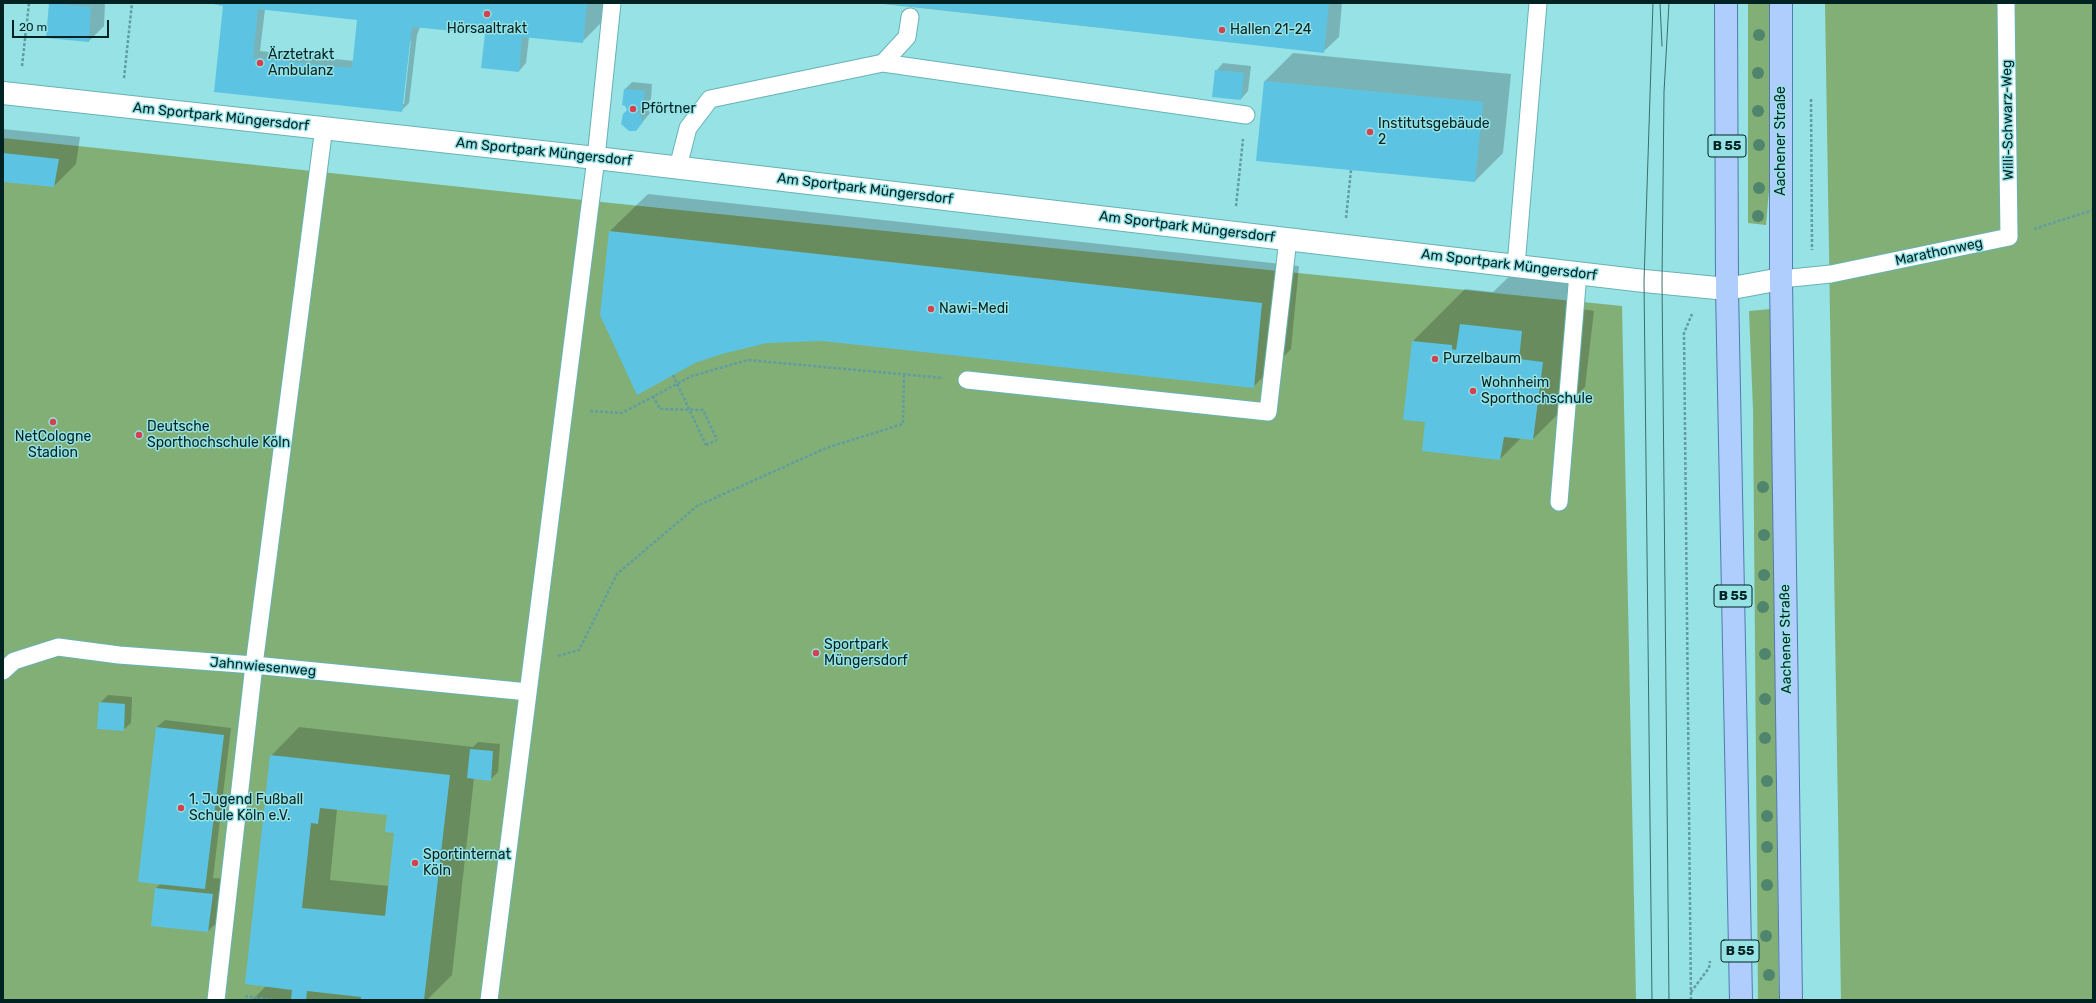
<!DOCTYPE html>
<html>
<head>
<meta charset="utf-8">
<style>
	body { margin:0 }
	#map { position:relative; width:2096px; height:1003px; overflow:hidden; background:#96e2e5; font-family:Rubik,sans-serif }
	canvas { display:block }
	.frame { position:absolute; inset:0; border:4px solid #012223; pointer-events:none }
	.scale { position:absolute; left:12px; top:20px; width:97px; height:18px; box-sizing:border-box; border:2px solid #012223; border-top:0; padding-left:5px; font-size:12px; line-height:14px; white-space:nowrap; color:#012223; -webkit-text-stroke:3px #96e2e5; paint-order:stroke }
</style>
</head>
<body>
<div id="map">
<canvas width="2096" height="1003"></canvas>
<div class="frame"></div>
<div class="scale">20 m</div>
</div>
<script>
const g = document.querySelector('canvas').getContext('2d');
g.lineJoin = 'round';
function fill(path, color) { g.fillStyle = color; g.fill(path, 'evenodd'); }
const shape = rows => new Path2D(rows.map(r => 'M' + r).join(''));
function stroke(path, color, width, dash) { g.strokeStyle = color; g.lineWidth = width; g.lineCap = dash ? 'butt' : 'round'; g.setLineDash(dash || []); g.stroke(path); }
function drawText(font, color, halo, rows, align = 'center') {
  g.font = font + ' Rubik,sans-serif'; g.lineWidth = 3; g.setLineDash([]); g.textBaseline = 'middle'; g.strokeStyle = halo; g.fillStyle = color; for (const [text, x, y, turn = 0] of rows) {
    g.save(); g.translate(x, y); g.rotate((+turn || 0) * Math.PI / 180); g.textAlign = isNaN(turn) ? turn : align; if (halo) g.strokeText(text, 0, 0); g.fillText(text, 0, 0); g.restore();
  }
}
fill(shape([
	[1748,3,1769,3,1770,179,1766,225,1748,223],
	[1825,3,2093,3,2093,1000,1841,1000],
	[3,138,611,203,1622,306,1636,1000,3,1000],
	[1771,309,1779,1000,1758,1000,1753,409,1749,311]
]), '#82af76');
fill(shape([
	[50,3,105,3,104,26,89,41,48,37],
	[207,3,612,3,611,13,582,42,529,37,526,63,519,71,487,33,420,27,417,35,409,103,402,110,215,91,224,5],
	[265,9,359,19,354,61,260,51],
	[411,40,404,104,402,104,409,43],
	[874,3,1342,3,1339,37,1323,52],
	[1293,53,1511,74,1503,153,1475,181,1257,160,1265,81],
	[1223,63,1251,66,1248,91,1241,99,1216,71],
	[632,82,652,84,651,99,645,104,650,113,636,130,628,110,625,89],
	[3,129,80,137,76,164,54,186,3,181],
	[648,194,1299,266,1291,349,1253,387,822,340,767,342,722,353,695,362,610,231],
	[1513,273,1574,279,1571,307,1594,311,1585,387,1533,439,1521,438,1500,459,1426,421,1413,341,1465,289,1493,292],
	[108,695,132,697,131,723,123,730,100,703],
	[165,720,231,728,213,878,227,879,223,916,208,931,156,888,161,883,139,881,157,727],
	[299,727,473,747,478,742,500,744,498,772,490,780,474,778,452,975,427,1000,252,1000,266,986,271,756],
	[337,809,388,814,395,832,389,886,330,880]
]), '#0003');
fill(shape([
	[49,3,91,7,89,42,46,38],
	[208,3,587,3,583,43,522,37,519,72,481,68,485,34,412,27,402,112,214,92,223,6],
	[258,9,357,20,352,68,253,58],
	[880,3,1329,3,1324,53],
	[1215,70,1244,73,1241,100,1212,97],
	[1264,81,1483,102,1475,182,1256,161],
	[624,89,645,91,643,107,641,107,638,111,643,122,636,131,629,131,621,124,623,114,627,110,625,106,622,105],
	[3,153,59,159,54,187,3,182],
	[609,231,1262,303,1254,388,822,341,767,343,722,354,695,363,637,395,600,315],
	[1460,324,1522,331,1519,359,1543,362,1533,440,1504,437,1500,460,1422,451,1425,422,1403,420,1412,341,1452,345,1452,349,1456,350],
	[99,702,125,704,124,731,97,729],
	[156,727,224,735,205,889,138,882],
	[470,749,493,751,491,781,467,778],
	[270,755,450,775,424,1000,361,1000,361,997,307,991,306,1000,291,1000,292,990,245,984],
	[320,808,387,815,385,832,394,833,385,916,302,908,311,823,318,824],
	[155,888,213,894,208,932,151,926]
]), '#5cc4e2');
const lane = shape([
	[883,63,1246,115],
	[678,167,688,128,710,99,883,63,907,37,910,17],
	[1516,266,1538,3],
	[1781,279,1831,274,2009,237,2006,3],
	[967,380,1268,412,1288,239],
	[1559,502,1578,273],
	[3,671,14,661,58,647,119,655,254,665,528,692],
	[216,1000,254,665,324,127],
	[489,1000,596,158,612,3]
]);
const street = shape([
	[3,93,596,158,1644,281,1727,289,1781,279]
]);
const primary = shape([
	[1726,3,1727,289,1741,1000],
	[1781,3,1781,279,1791,1000]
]);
stroke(lane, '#67b2b6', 19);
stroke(street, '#67b2b6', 24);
stroke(primary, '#507baf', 24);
stroke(shape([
	[22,66,29,3],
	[124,78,132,3],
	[1811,99,1812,250],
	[1236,206,1243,139],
	[1346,218,1351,170],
	[2034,229,2093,210],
	[673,375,706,445],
	[653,396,660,409,703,410,717,440],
	[590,411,622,413,692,376,748,360,943,378],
	[706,445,717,440],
	[558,656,579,650,617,574,697,506,826,448,903,424,904,374],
	[1691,992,1709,968,1710,961],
	[245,996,274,1000],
	[1691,1000,1684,333,1692,314]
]), '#619da0', 2.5, [3, 2]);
stroke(lane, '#fff', 17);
stroke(street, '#fff', 22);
stroke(primary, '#afcdfd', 22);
stroke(shape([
	[1660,3,1662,46],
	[1652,1000,1644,281,1653,3],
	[1669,1000,1662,282,1664,92,1669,3]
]), '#3b6d6f', 1);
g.fillStyle = '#4f846d';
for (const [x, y] of [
	[1759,35],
	[1758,73],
	[1758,111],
	[1759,145],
	[1759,188],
	[1758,216],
	[1763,487],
	[1764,535],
	[1764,575],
	[1763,607],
	[1765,654],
	[1765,699],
	[1765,738],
	[1767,781],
	[1767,816],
	[1767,847],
	[1767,885],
	[1766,936],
	[1769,975]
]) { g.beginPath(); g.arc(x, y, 6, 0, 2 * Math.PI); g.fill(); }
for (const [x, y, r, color] of [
	[487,14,4,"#d2424f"],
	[1222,30,4,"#d2424f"],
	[260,63,4,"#d2424f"],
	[633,109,4,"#d2424f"],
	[1370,132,4,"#d2424f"],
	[931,309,4,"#d2424f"],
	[1435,359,4,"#d2424f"],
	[1473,391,4,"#d2424f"],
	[53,422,4,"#d2424f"],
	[139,435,4,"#d2424f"],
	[816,653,4,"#d2424f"],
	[181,808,4,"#d2424f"],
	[415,863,4,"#d2424f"]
]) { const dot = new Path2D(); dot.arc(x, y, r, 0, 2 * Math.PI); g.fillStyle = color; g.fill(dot); stroke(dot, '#96e2e5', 1.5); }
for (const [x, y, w] of [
	[1727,146,38],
	[1733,596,38],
	[1740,951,38]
]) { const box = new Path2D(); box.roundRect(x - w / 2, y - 11, w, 22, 3); g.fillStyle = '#96e2e5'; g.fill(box); stroke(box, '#012223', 1); }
drawText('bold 13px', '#012223', null, [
	["B 55",1727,146],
	["B 55",1733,596],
	["B 55",1740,951]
]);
drawText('14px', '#012223', '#96e2e5', [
	["Hörsaaltrakt",487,29,"center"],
	["Hallen 21-24",1230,30],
	["Ärztetrakt",268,55],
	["Ambulanz",268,71],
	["Pförtner",641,109],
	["Institutsgebäude",1378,124],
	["2",1378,140],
	["Nawi-Medi",939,309],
	["Purzelbaum",1443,359],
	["Wohnheim",1481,383],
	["Sporthochschule",1481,399],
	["Deutsche",147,427],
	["Sporthochschule Köln",147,443],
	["NetCologne",53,437,"center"],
	["Stadion",53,453,"center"],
	["Sportpark",824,645],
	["Müngersdorf",824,661],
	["1. Jugend Fußball",189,800],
	["Schule Köln e.V.",189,816],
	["Sportinternat",423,855],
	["Köln",423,871]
], 'left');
drawText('14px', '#012223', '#96e2e5', [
	["Am Sportpark Müngersdorf",221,117,6],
	["Willi-Schwarz-Weg",2008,120,-91],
	["Aachener Straße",1781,141,-90],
	["Am Sportpark Müngersdorf",544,152,6],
	["Am Sportpark Müngersdorf",865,189,7],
	["Am Sportpark Müngersdorf",1187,227,7],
	["Marathonweg",1939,252,-12],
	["Am Sportpark Müngersdorf",1509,265,7],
	["Aachener Straße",1786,639,-91],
	["Jahnwiesenweg",263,667,5]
]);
</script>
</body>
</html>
